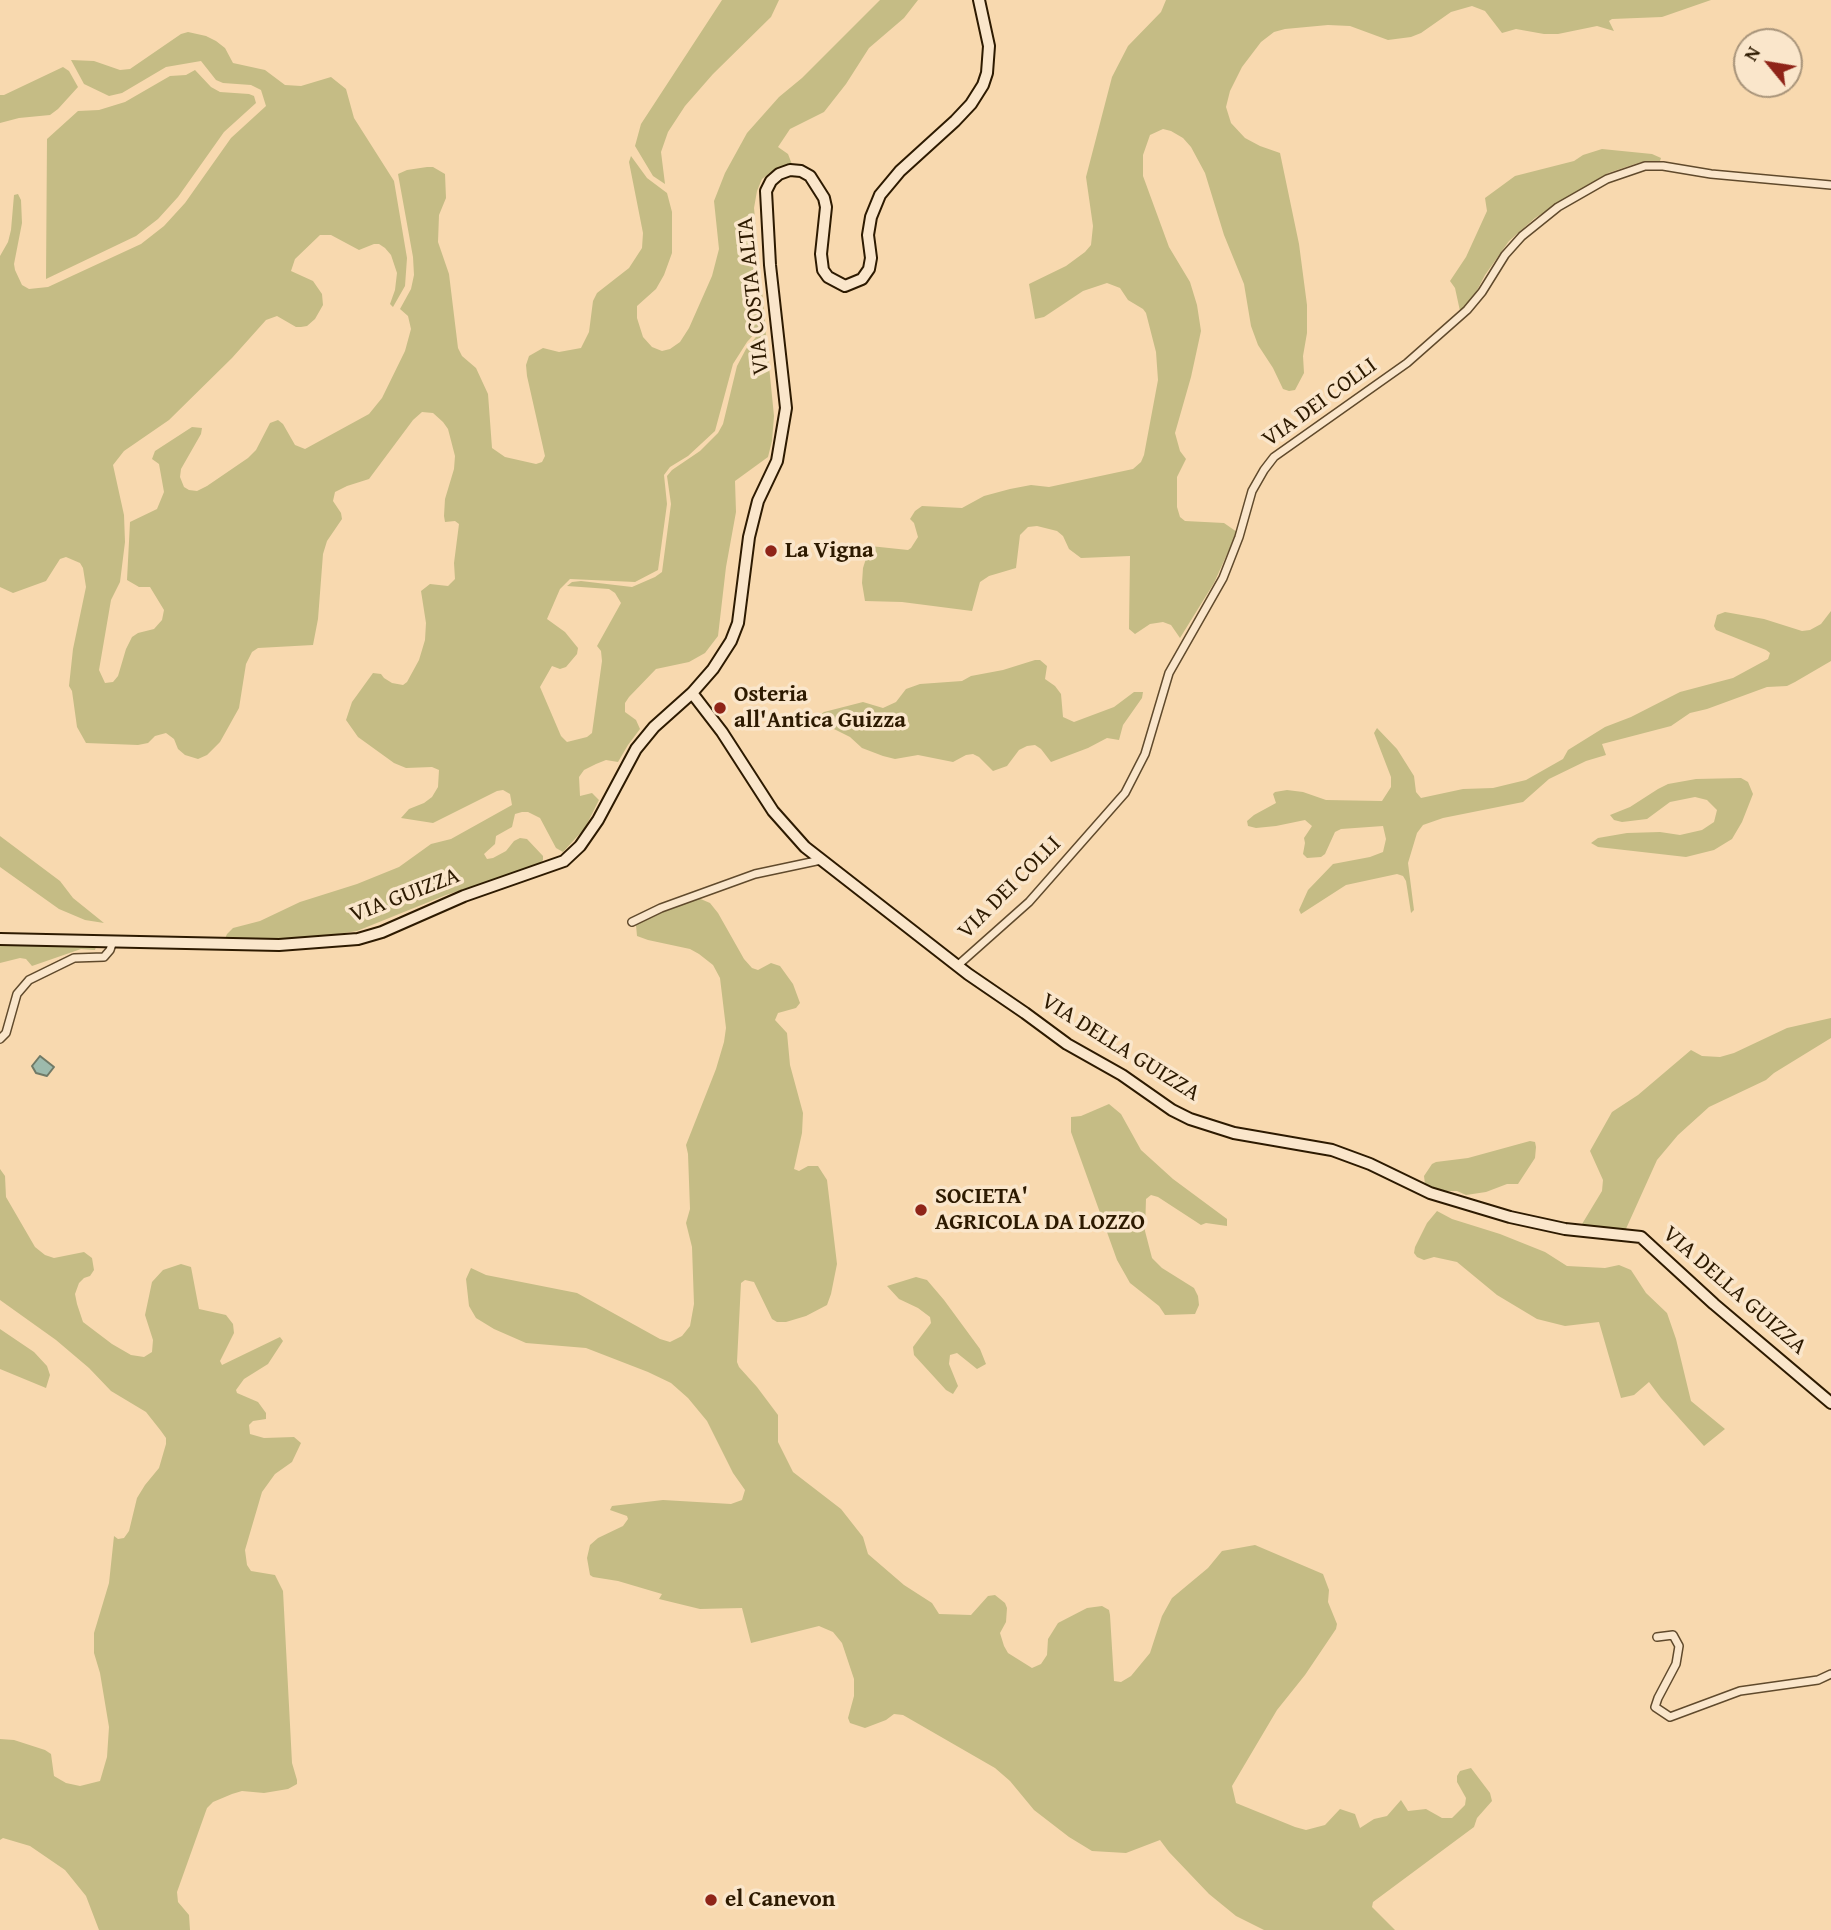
<!DOCTYPE html>
<html>
<head>
<meta charset="utf-8">
<style>
	body { margin:0 }
	#map { position:relative; width:1831px; height:1930px; overflow:hidden; background:#f8d9af; font-family:"Gentium Book Plus",serif }
	canvas { display:block }
	.north { position:absolute; left:1733px; top:28px; width:70px; height:70px; box-sizing:border-box; background:#fae6cb; border:2px solid #a8947a; border-radius:50%; rotate:300deg; font-size:19px; font-weight:700; line-height:28px; text-align:center; color:#2d1a00 }
	.north::after { content:''; display:block; margin:auto; width:24px; height:32px; background:#8f2418; clip-path:polygon(50% 0,100% 100%,50% 72%,0 100%) }
</style>
</head>
<body>
<div id="map">
<canvas width="1831" height="1930"></canvas>
<div class="north">N</div>
</div>
<script>
const g = document.querySelector('canvas').getContext('2d');
g.lineJoin = 'round';
function fill(path, color) { g.fillStyle = color; g.fill(path, 'evenodd'); }
const shape = rows => new Path2D(rows.map(r => 'M' + r).join(''));
function stroke(path, color, width, dash) { g.strokeStyle = color; g.lineWidth = width; g.lineCap = dash ? 'butt' : 'round'; g.setLineDash(dash || []); g.stroke(path); }
function drawText(font, color, halo, rows, align = 'center') {
  g.font = font + ' "Gentium Book Plus",serif'; g.lineWidth = 7; g.setLineDash([]); g.textBaseline = 'middle'; g.strokeStyle = halo; g.fillStyle = color; for (const [text, x, y, turn = 0] of rows) {
    g.save(); g.translate(x, y); g.rotate((+turn || 0) * Math.PI / 180); g.textAlign = isNaN(turn) ? turn : align; if (halo) g.strokeText(text, 0, 0); g.fillText(text, 0, 0); g.restore();
  }
}
fill(shape([
	[722,0,779,0,771,17,713,74,685,106,668,132,661,152,665,184,653,176,635,146,641,124],
	[880,0,918,0,904,18,869,48,846,84,824,112,790,129,778,147,788,154,793,167,771,172,762,179,757,191,754,208,765,322,747,342,733,364,715,431,688,456,670,467,664,475,667,504,658,570,635,582,570,579,560,589,547,619,565,632,578,648,577,654,566,667,560,669,552,666,540,687,561,736,567,742,587,737,592,733,602,661,601,651,597,646,621,603,615,593,609,589,567,586,572,582,581,581,632,587,655,577,662,572,671,504,667,476,672,470,700,451,718,433,723,424,737,366,746,349,765,326,774,416,772,441,768,457,735,481,736,512,726,567,718,636,705,653,689,662,656,669,629,697,625,703,625,712,636,720,640,729,628,745,618,762,606,760,596,764,584,770,579,777,580,796,592,793,599,800,585,828,563,852,556,848,540,818,528,812,522,812,515,814,512,827,496,836,495,844,484,854,487,859,493,858,506,851,514,841,520,838,527,839,543,856,543,860,537,866,446,895,357,931,313,938,224,941,227,934,233,928,260,921,300,902,357,884,399,867,431,844,451,839,512,805,510,794,503,790,497,791,433,823,401,818,409,809,424,803,432,797,438,787,439,770,432,767,406,768,394,763,358,737,346,720,352,702,373,673,381,674,384,678,392,683,403,685,407,682,419,660,425,640,426,623,421,591,430,584,448,586,455,579,454,563,459,524,455,521,445,522,444,516,445,499,454,469,455,456,448,429,443,422,433,413,422,412,413,420,369,479,347,486,335,492,333,501,341,513,342,519,327,541,323,554,318,619,313,645,258,648,252,652,246,664,239,708,220,742,207,755,198,759,185,755,178,749,174,739,166,733,155,736,148,743,138,745,86,743,77,727,72,691,69,686,73,649,86,587,83,568,80,563,66,557,60,559,46,581,13,593,0,587,0,256,8,242,11,230,14,195,18,194,21,200,22,223,14,264,15,270,22,285,29,289,48,287,141,244,164,226,185,203,231,138,266,106,261,90,251,85,223,83,216,80,201,61,166,67,122,93,109,96,84,84,71,60,94,61,120,70,130,69,181,34,188,32,206,36,216,41,225,48,233,63,265,70,285,85,301,86,331,77,346,89,354,118,394,181,407,258,405,286,393,307,390,304,395,290,397,273,391,255,385,248,379,244,374,244,359,250,331,235,320,235,295,259,291,271,313,281,322,294,323,305,315,319,307,326,301,327,296,327,277,316,266,320,232,358,169,420,124,451,113,465,124,515,125,542,120,582,111,600,99,670,105,683,113,682,118,676,126,649,132,637,138,633,154,629,162,620,164,610,150,587,139,587,127,580,130,522,157,509,164,492,159,464,152,459,155,451,192,427,202,428,201,434,181,469,180,477,184,487,189,490,197,491,207,486,248,458,256,450,270,423,278,420,283,424,295,445,305,449,369,414,382,398,405,351,411,329,408,316,400,309,411,289,414,275,413,257,398,174,407,170,427,167,433,167,445,174,446,198,439,215,438,242,449,274,458,348,462,356,476,368,488,394,492,448,505,457,536,464,542,462,545,456,527,376,526,365,529,356,543,348,559,352,581,348,589,332,593,301,597,293,629,268,642,248,643,233,629,162,631,156,647,178,667,193,672,212,672,253,664,275,656,289,637,306,637,318,643,337,652,347,662,351,670,349,680,342,689,328,712,276,719,249,714,201,725,173,747,133,779,97,802,78],
	[1166,0,1711,0,1662,17,1612,19,1609,21,1614,31,1597,26,1558,34,1544,34,1516,29,1502,33,1485,11,1472,6,1451,12,1421,33,1411,37,1388,40,1350,26,1328,25,1285,29,1274,32,1261,42,1242,67,1230,91,1226,107,1231,123,1245,138,1260,146,1280,153,1299,244,1307,305,1307,333,1303,356,1304,373,1295,390,1289,391,1283,389,1273,368,1258,345,1251,326,1244,284,1224,235,1205,173,1191,147,1183,138,1171,131,1163,129,1150,135,1143,155,1143,176,1169,247,1190,282,1197,305,1201,331,1191,377,1175,433,1180,451,1186,459,1177,477,1177,507,1180,517,1185,521,1224,523,1237,532,1214,583,1180,638,1171,625,1163,622,1150,624,1135,634,1129,629,1130,556,1081,558,1069,549,1063,536,1057,531,1037,526,1028,527,1020,535,1016,568,989,576,980,582,972,611,902,602,865,601,862,583,863,568,870,546,908,550,911,548,918,537,914,523,910,519,915,511,922,506,962,508,984,496,1010,489,1031,485,1049,487,1133,469,1141,462,1144,455,1158,380,1156,352,1146,313,1143,309,1128,300,1120,288,1107,283,1083,291,1044,317,1035,319,1029,284,1066,266,1085,252,1091,245,1093,226,1086,177,1112,77,1128,46,1161,12],
	[63,67,69,71,78,87,58,109,50,115,19,118,0,123,0,95,4,95],
	[195,70,211,87,220,92,249,94,254,96,256,103,224,132,178,197,158,219,136,236,46,279,47,139,78,111,99,110,125,102,170,76,186,75],
	[1602,149,1652,154,1661,158,1660,161,1641,162,1608,173,1535,218,1509,241,1485,275,1474,296,1460,311,1455,288,1450,281,1466,257,1487,211,1485,198,1515,176,1574,161,1583,155],
	[1831,611,1831,661,1795,682,1787,686,1767,687,1707,709,1690,713,1671,726,1602,744,1606,755,1586,761,1549,779,1523,802,1443,818,1423,825,1417,833,1408,863,1414,910,1411,913,1406,881,1403,876,1397,874,1346,885,1301,914,1299,910,1308,890,1333,864,1370,857,1383,852,1386,839,1383,826,1341,829,1335,832,1325,854,1321,857,1307,858,1303,854,1305,843,1304,838,1312,826,1305,820,1276,826,1256,828,1248,826,1247,821,1254,815,1276,803,1273,794,1275,792,1287,790,1303,792,1326,800,1382,801,1391,787,1391,777,1374,733,1377,728,1397,749,1414,776,1416,792,1421,798,1463,789,1493,788,1526,780,1563,759,1568,750,1605,727,1631,717,1680,692,1733,678,1768,659,1770,653,1766,650,1716,630,1714,626,1717,615,1725,612,1764,619,1802,631,1810,630,1821,624],
	[1035,660,1040,660,1047,666,1045,679,1055,686,1061,694,1063,717,1074,722,1114,707,1134,692,1143,692,1142,698,1123,725,1119,740,1107,738,1088,748,1051,762,1041,749,1035,745,1027,746,1019,750,1007,766,993,771,979,757,973,754,966,755,953,762,918,755,895,759,883,756,862,748,850,737,814,719,824,712,863,702,883,708,896,702,906,689,920,684,962,681,971,676,1003,670],
	[1741,778,1748,782,1753,794,1742,822,1732,839,1714,850,1686,857,1598,847,1591,843,1598,838,1627,833,1660,832,1680,835,1702,830,1714,822,1717,810,1707,800,1695,797,1670,802,1647,819,1622,822,1614,820,1610,815,1630,807,1658,789,1668,784,1696,779],
	[0,836,60,881,73,898,104,923,85,920,59,909,0,867],
	[696,897,710,903,718,913,744,959,752,968,758,970,771,963,780,966,793,984,800,1003,796,1008,778,1013,775,1020,787,1033,790,1065,803,1113,802,1133,794,1169,799,1171,808,1166,818,1166,827,1180,837,1264,831,1294,827,1305,806,1316,786,1322,777,1322,772,1319,754,1282,745,1280,741,1283,737,1362,739,1367,757,1387,778,1415,778,1442,793,1472,841,1509,863,1537,868,1554,904,1585,932,1603,939,1614,971,1615,988,1596,995,1595,1005,1603,1007,1608,1006,1622,1000,1633,1004,1646,1008,1653,1032,1668,1041,1664,1047,1655,1048,1639,1058,1623,1087,1608,1102,1606,1109,1610,1110,1615,1114,1681,1121,1682,1131,1676,1150,1653,1162,1616,1172,1598,1208,1568,1222,1551,1255,1545,1323,1574,1329,1590,1328,1602,1337,1624,1336,1629,1305,1675,1277,1710,1232,1786,1236,1803,1295,1827,1306,1830,1325,1825,1340,1809,1355,1814,1360,1828,1374,1819,1387,1816,1401,1800,1408,1811,1426,1809,1442,1818,1452,1818,1465,1805,1466,1798,1457,1782,1457,1776,1460,1771,1471,1768,1490,1793,1492,1801,1477,1818,1474,1827,1373,1902,1372,1907,1395,1930,1264,1930,1236,1916,1209,1894,1169,1852,1160,1840,1126,1853,1092,1851,1069,1837,1034,1810,1010,1781,995,1768,903,1715,894,1714,886,1720,865,1728,850,1723,848,1718,854,1696,854,1679,842,1643,833,1632,819,1626,751,1643,742,1608,700,1609,659,1599,662,1594,618,1581,593,1577,590,1575,587,1558,590,1545,598,1538,623,1526,628,1519,627,1516,610,1510,612,1506,663,1500,731,1504,742,1500,745,1490,733,1473,707,1421,688,1398,671,1383,648,1372,586,1348,526,1343,494,1329,476,1318,469,1306,466,1279,471,1268,486,1275,577,1293,660,1339,670,1342,682,1336,690,1326,694,1304,692,1247,686,1223,690,1209,688,1154,686,1145,716,1069,724,1042,726,1028,720,978,713,965,699,954,690,949,648,940,637,936,636,925,647,917],
	[0,943,12,943,96,947,95,950,81,949,32,966,26,959,20,958,0,963],
	[1831,1018,1831,1038,1774,1073,1766,1080,1709,1107,1678,1135,1657,1160,1625,1231,1579,1229,1602,1191,1603,1180,1590,1151,1612,1112,1638,1095,1691,1050,1702,1056,1720,1057,1734,1053,1787,1028],
	[1109,1104,1121,1114,1141,1150,1173,1179,1227,1219,1227,1226,1206,1223,1201,1225,1158,1197,1151,1195,1146,1199,1145,1231,1152,1258,1162,1268,1194,1288,1198,1296,1199,1305,1195,1314,1165,1315,1159,1306,1130,1283,1117,1260,1071,1132,1071,1117,1081,1116],
	[1530,1141,1535,1142,1536,1147,1535,1158,1518,1184,1507,1184,1486,1192,1466,1195,1457,1191,1437,1191,1425,1184,1424,1176,1432,1164,1436,1162,1468,1158],
	[0,1169,5,1176,6,1197,35,1247,45,1255,54,1258,84,1252,92,1258,94,1270,90,1276,84,1278,79,1283,75,1294,77,1304,83,1322,112,1344,131,1355,144,1357,152,1352,153,1340,145,1315,152,1282,163,1270,181,1264,191,1267,199,1309,226,1315,233,1324,234,1333,220,1361,222,1365,280,1337,283,1341,268,1364,244,1379,236,1390,237,1393,258,1402,266,1413,266,1419,253,1421,249,1425,250,1434,264,1438,294,1437,301,1443,292,1462,275,1474,262,1492,245,1550,247,1565,251,1571,275,1575,283,1591,292,1763,297,1780,297,1784,288,1789,264,1793,242,1791,232,1794,213,1802,207,1808,177,1892,178,1902,189,1915,190,1930,99,1930,86,1896,65,1870,30,1846,3,1838,0,1840,0,1739,14,1740,45,1750,51,1754,54,1776,66,1783,80,1786,100,1781,107,1757,109,1727,100,1673,94,1653,94,1633,109,1583,114,1536,118,1539,124,1538,129,1531,137,1498,145,1485,159,1468,166,1444,166,1438,161,1431,146,1412,111,1391,89,1368,56,1340,0,1300],
	[1437,1211,1452,1219,1500,1234,1545,1252,1567,1266,1605,1268,1619,1265,1631,1270,1646,1293,1667,1313,1676,1339,1691,1401,1725,1429,1704,1446,1661,1398,1649,1382,1634,1395,1621,1398,1599,1322,1565,1326,1537,1319,1497,1295,1457,1262,1434,1257,1424,1260,1417,1257,1414,1253,1415,1247,1427,1223],
	[916,1277,927,1280,944,1300,980,1349,986,1364,977,1369,957,1353,950,1355,949,1364,958,1386,953,1394,946,1390,914,1355,913,1347,931,1323,930,1317,918,1308,899,1299,887,1286],
	[0,1329,34,1352,47,1366,50,1375,46,1388,0,1369]
]), '#c5bc85');
const water = shape([
	[40,1056,54,1067,47,1076,36,1073,32,1066,40,1056]
]);
fill(water, '#9dbaac');
stroke(water, '#707a67', 2);
const street = shape([
	[632,922,661,908,755,874,821,860],
	[957,966,1029,902,1125,793,1145,754,1169,673,1223,578,1239,537,1252,491,1264,470,1274,457,1407,363,1467,310,1482,292,1505,255,1522,236,1558,207,1607,179,1645,166,1663,166,1711,174,1831,185],
	[0,1039,6,1033,17,994,29,980,74,958,104,957,110,950,113,941],
	[1657,1637,1673,1635,1679,1646,1676,1664,1658,1698,1655,1707,1670,1717,1740,1691,1818,1680,1831,1674]
]);
const secondary = shape([
	[692,693,722,732,773,811,805,847,968,974,1025,1013,1067,1044,1122,1075,1172,1110,1190,1119,1234,1133,1332,1150,1370,1164,1430,1193,1510,1217,1565,1229,1641,1237,1714,1304,1831,1403],
	[0,939,279,945,358,939,382,932,464,896,564,861,580,846,598,820,636,749,654,727,692,693,713,669,731,641,738,623,749,537,758,501,777,461,786,408,770,265,766,191,771,181,779,174,790,170,801,171,810,176,824,198,826,207,821,254,823,270,828,277,845,286,862,279,869,269,871,258,868,235,871,217,880,195,900,171,955,121,971,104,983,85,987,73,989,46,979,0]
]);
stroke(street, '#604a2c', 10);
stroke(secondary, '#2d1a00', 14);
stroke(street, '#fae6cb', 7);
stroke(secondary, '#fae6cb', 10);
for (const [x, y, r, color] of [
	[771,551,7,"#8f2418"],
	[720,708,7,"#8f2418"],
	[921,1210,7,"#8f2418"],
	[711,1900,7,"#8f2418"]
]) { const dot = new Path2D(); dot.arc(x, y, r, 0, 2 * Math.PI); g.fillStyle = color; g.fill(dot); stroke(dot, '#fae6cb', 2.5); }
drawText('23px', '#2d1a00', '#fae6cb', [
	["VIA COSTA ALTA",754,296,-96],
	["VIA DEI COLLI",1320,403,-36],
	["VIA DEI COLLI",1010,888,-45],
	["VIA GUIZZA",405,896,-21],
	["VIA DELLA GUIZZA",1120,1048,32],
	["VIA DELLA GUIZZA",1734,1291,41]
]);
drawText('bold 23px', '#2d1a00', '#fae6cb', [
	["La Vigna",785,551],
	["Osteria",734,695],
	["all'Antica Guizza",734,721],
	["SOCIETA'",935,1197],
	["AGRICOLA DA LOZZO",935,1223],
	["el Canevon",725,1900]
], 'left');
</script>
</body>
</html>
